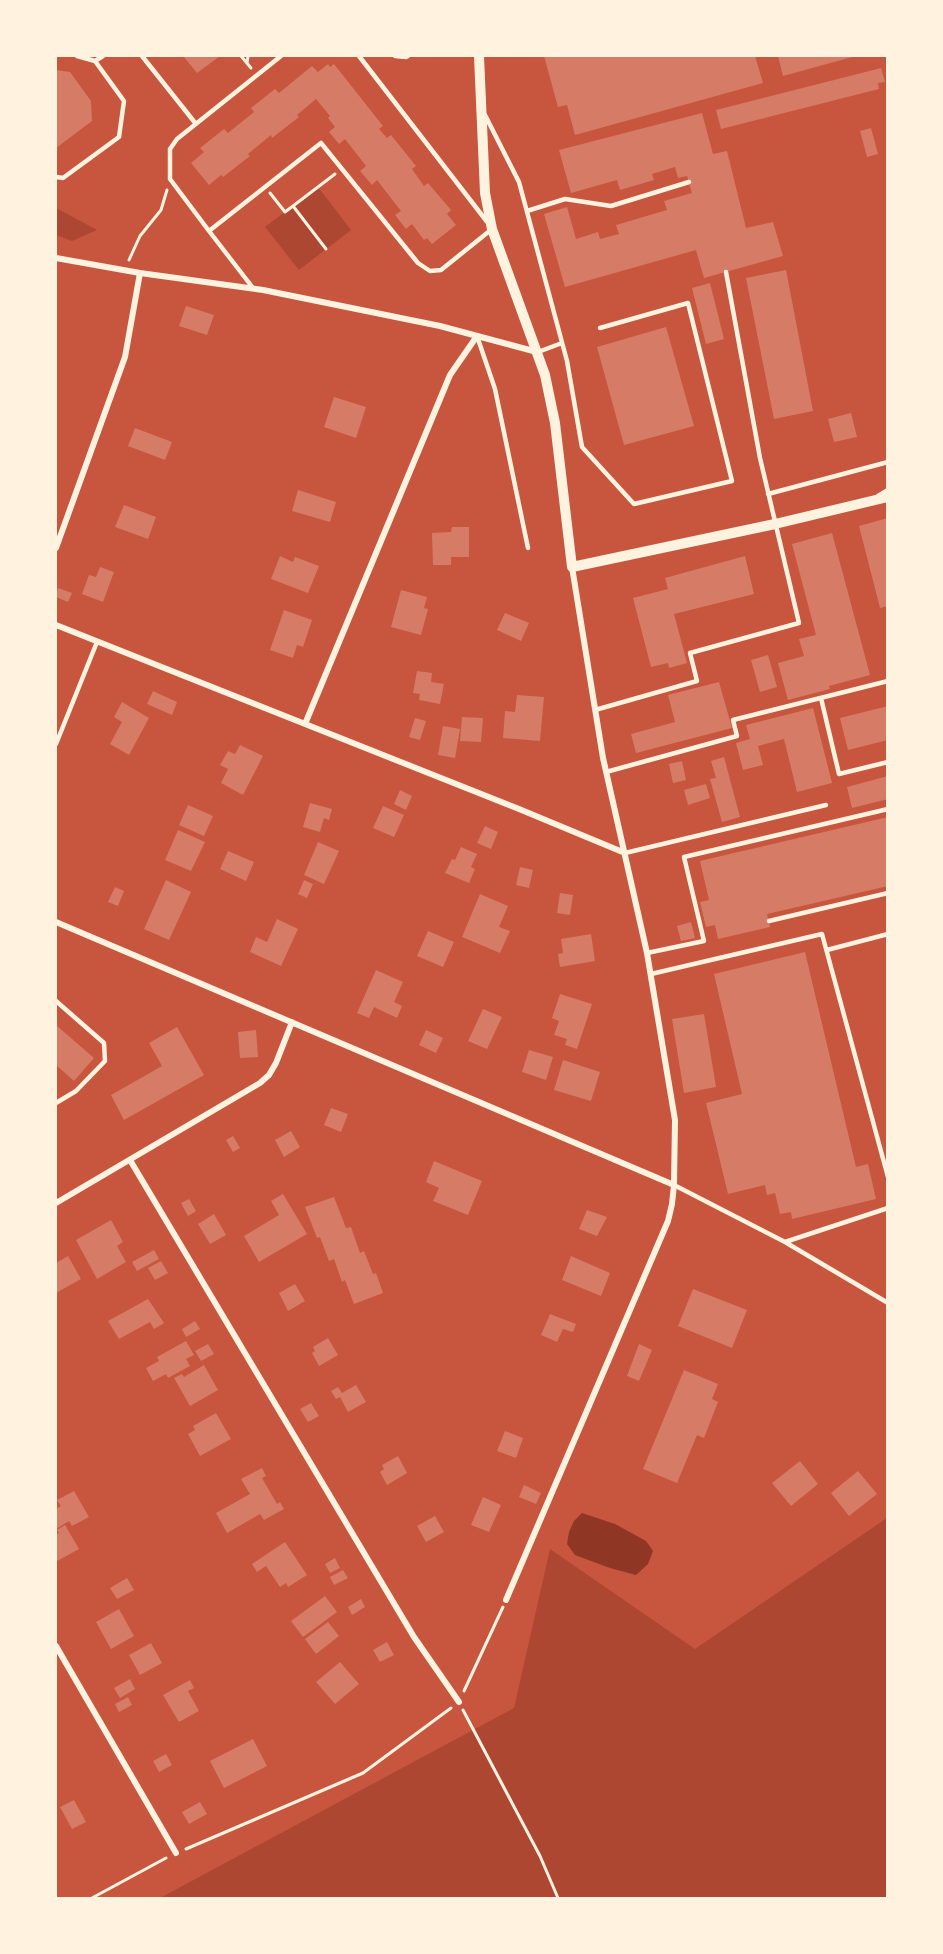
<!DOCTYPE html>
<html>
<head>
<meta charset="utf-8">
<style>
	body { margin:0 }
	#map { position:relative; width:943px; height:1954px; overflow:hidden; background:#c8553d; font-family:"Fira Sans",sans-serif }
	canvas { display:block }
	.frame { position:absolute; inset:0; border:57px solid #fff3e0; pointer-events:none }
</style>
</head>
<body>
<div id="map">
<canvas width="943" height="1954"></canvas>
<div class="frame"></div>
</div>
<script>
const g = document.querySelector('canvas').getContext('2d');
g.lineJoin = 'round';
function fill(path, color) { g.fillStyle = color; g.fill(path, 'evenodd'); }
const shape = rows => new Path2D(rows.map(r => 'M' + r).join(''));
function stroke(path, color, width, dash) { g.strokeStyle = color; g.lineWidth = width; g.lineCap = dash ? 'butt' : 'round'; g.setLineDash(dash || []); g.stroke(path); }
fill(shape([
	[318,187,351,230,299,270,265,227],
	[56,208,97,230,72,241,56,235],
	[887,1518,887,1898,160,1898,514,1708,550,1549,695,1649]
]), '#ae4732');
fill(shape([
	[582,1513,615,1524,646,1541,653,1551,648,1564,636,1575,610,1568,575,1555,567,1544,569,1532,574,1521]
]), '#8f3625');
fill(shape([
	[183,56,220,56,197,73],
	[544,56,755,56,763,83,575,135,567,105,558,107],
	[778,56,856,56,783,76],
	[328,64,330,67,334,64,383,126,379,129,387,138,391,135,416,166,412,169,424,186,428,183,451,210,447,214,456,225,432,244,427,238,424,240,412,224,406,229,395,215,401,211,377,180,372,185,360,171,366,166,345,139,339,144,329,132,335,127,328,118,330,116,316,99,297,115,299,117,272,138,271,135,248,154,250,156,223,177,221,175,209,185,191,163,204,152,200,148,224,129,228,133,254,112,251,108,275,89,279,93,312,66,318,72],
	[881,68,885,82,878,83,879,89,721,129,716,110],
	[56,70,70,72,91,101,92,121,56,148],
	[702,113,713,154,727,151,746,228,773,222,783,256,704,278,696,250,565,287,544,214,567,207,576,239,598,232,600,239,619,234,616,225,667,210,664,201,692,193,687,176,678,178,675,167,652,174,654,180,620,190,617,180,571,193,559,150],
	[871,128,878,154,867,157,860,131],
	[786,270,813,411,774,419,746,278],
	[710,283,724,339,706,344,692,288],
	[186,306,214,315,207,335,179,326],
	[666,327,694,426,624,445,597,347],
	[334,397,366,407,356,438,324,427],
	[851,413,857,437,834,442,828,419],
	[135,428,172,442,165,460,128,446],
	[298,490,336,502,330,522,292,511],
	[124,505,156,517,148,539,115,527],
	[888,518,888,606,880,608,859,526],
	[452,527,469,527,469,557,451,557,451,565,433,565,432,533,451,532],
	[832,533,870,675,829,686,830,689,788,700,778,663,804,656,799,639,816,635,792,544],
	[280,556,293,562,295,557,319,566,308,593,271,579],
	[745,556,754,594,674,614,687,663,669,668,668,663,651,667,633,598,668,589,665,578],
	[100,567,114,572,103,602,82,594,89,575,96,577],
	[58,588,72,593,68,602,56,597],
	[401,590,427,597,424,608,428,609,421,635,391,627],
	[284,610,312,620,303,647,297,645,293,658,270,650],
	[505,613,529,623,521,641,497,630],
	[768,655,777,687,760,692,751,660],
	[417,671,432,673,431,682,444,684,440,704,419,700,420,694,413,693],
	[719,682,732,728,636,753,631,734,675,722,668,695],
	[153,691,177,702,172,715,147,704],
	[517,695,544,697,540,741,503,738,505,711,515,712],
	[122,702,149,718,129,755,110,744,122,722,114,717],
	[888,706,888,740,848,750,840,718],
	[813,708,832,783,797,792,784,739,758,746,763,765,743,770,736,743,750,739,746,725],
	[462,717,483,718,481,742,460,741],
	[415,718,426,721,420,740,409,737],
	[443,726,460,729,455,758,438,755],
	[240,745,263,756,243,795,221,783,228,769,220,765,228,751,235,754],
	[724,757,740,817,722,822,710,779,716,778,711,761],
	[682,761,686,780,673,783,669,764],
	[888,776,888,799,852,808,847,787],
	[706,784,710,798,688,805,684,790],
	[400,790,412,796,406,810,394,804],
	[310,803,332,809,329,820,324,818,320,832,303,827],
	[188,805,213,816,204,836,179,825],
	[383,806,404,815,394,837,373,828],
	[888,817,888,886,767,914,770,927,718,939,715,925,706,927,700,902,709,900,700,861],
	[485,826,498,832,491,849,477,843],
	[178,830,205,842,191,871,165,860],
	[318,842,339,851,324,884,304,875],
	[461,847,477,854,471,867,475,869,469,883,445,873,452,859,455,860],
	[228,851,254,862,246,881,220,869],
	[520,867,533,870,529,888,516,885],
	[166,880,191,892,169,940,144,929],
	[304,880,313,884,307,898,298,894],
	[115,887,124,891,118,906,108,902],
	[560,893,573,895,570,915,557,913],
	[480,894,508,906,499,927,510,931,500,953,462,937],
	[277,919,298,929,281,966,250,952,256,937,267,942],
	[691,922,695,938,681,941,677,926],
	[428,931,454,942,443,967,417,956],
	[591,934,595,961,560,967,558,954,563,953,561,939],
	[805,952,856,1167,868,1164,876,1199,792,1219,791,1212,780,1214,775,1193,767,1195,765,1185,728,1194,706,1103,742,1094,714,974],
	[376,970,403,982,394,1002,402,1006,397,1018,374,1007,369,1018,357,1013],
	[560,994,592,1004,577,1049,565,1045,567,1039,554,1035,559,1021,552,1018],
	[483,1009,502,1017,487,1049,468,1041],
	[704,1014,716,1087,684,1093,672,1019],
	[56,1025,94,1058,74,1081,56,1065],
	[177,1027,204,1075,124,1120,111,1095,162,1066,149,1043],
	[256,1030,258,1057,240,1058,238,1032],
	[426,1030,443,1038,436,1053,419,1045],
	[529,1050,553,1057,546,1080,522,1072],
	[563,1060,600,1072,591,1101,554,1090],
	[331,1108,348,1114,341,1132,324,1125],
	[291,1131,300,1147,284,1157,275,1140],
	[233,1136,240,1148,233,1152,226,1140],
	[434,1161,482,1181,468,1215,433,1201,439,1188,426,1182],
	[283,1194,307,1234,259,1262,244,1236,279,1215,271,1201],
	[334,1197,346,1228,351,1227,360,1253,364,1251,373,1274,376,1273,383,1293,354,1304,345,1280,342,1282,334,1259,329,1261,320,1237,317,1238,305,1207],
	[189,1199,196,1211,188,1216,181,1203],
	[587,1210,607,1217,597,1236,579,1229],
	[214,1214,226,1235,210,1244,198,1224],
	[111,1220,123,1242,117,1246,126,1262,97,1279,76,1240],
	[154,1250,159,1259,137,1271,132,1262],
	[68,1256,81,1279,56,1293,56,1263],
	[571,1256,610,1273,601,1296,562,1280],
	[161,1261,168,1273,155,1280,148,1268],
	[295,1284,305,1301,288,1311,279,1293],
	[693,1289,747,1310,732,1348,678,1326],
	[148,1299,164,1323,154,1329,150,1322,119,1339,108,1321],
	[550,1314,576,1324,573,1332,563,1329,557,1342,541,1335],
	[195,1321,200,1329,186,1337,182,1329],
	[328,1338,338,1355,319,1366,312,1353,315,1351,313,1347],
	[186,1341,194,1355,186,1359,190,1366,168,1378,166,1374,153,1381,146,1368,159,1361,157,1357],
	[208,1344,214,1354,201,1361,195,1351],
	[639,1344,652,1350,639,1381,627,1376],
	[204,1365,218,1390,190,1406,174,1378,182,1374,184,1377],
	[684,1370,718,1384,712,1399,718,1402,704,1438,697,1435,677,1483,643,1469],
	[356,1385,366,1402,348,1412,340,1397,336,1399,331,1391,338,1387,342,1393],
	[311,1403,319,1416,308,1422,300,1409],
	[216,1413,231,1439,200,1456,188,1434,195,1430,193,1426],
	[505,1431,523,1438,516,1458,497,1451],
	[398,1456,407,1473,387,1485,380,1472,384,1469,382,1465],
	[800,1461,818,1484,791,1506,772,1483],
	[262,1468,266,1476,262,1478,277,1504,280,1502,284,1509,264,1520,260,1514,227,1533,216,1513,250,1494,241,1479],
	[858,1471,877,1494,849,1516,831,1493],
	[524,1485,541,1493,536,1504,519,1497],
	[74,1491,89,1517,72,1526,69,1521,56,1529,56,1509,61,1506,57,1500],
	[483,1497,501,1505,489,1532,471,1525],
	[435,1516,444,1532,426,1542,417,1526],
	[65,1525,79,1549,57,1561,56,1534,59,1533,57,1530],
	[285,1542,307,1575,288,1587,286,1583,280,1587,266,1566,257,1572,252,1564],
	[335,1558,340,1568,330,1573,325,1564],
	[343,1570,348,1578,334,1585,330,1577],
	[127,1578,134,1590,117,1599,110,1588],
	[325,1596,337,1612,303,1637,291,1621],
	[361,1599,365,1607,352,1615,348,1607],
	[119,1609,134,1636,111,1649,96,1622],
	[328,1622,339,1636,316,1654,305,1639],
	[387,1642,394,1655,380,1662,373,1650],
	[151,1643,162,1663,140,1675,129,1655],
	[340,1662,359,1684,335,1704,316,1682],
	[130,1679,135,1689,120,1698,114,1688],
	[190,1680,194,1688,188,1691,199,1711,179,1722,163,1695],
	[128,1697,132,1705,119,1712,115,1704],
	[253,1739,267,1766,224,1788,210,1761],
	[166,1754,172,1765,159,1772,153,1761],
	[74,1800,86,1822,72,1829,60,1807],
	[200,1802,207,1814,189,1824,182,1812]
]), '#d67c66');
stroke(shape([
	[241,56,251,68],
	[247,63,248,56],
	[270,193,285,212,293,206,326,249],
	[293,206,335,174],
	[129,260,140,236,161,210,167,190],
	[464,1691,503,1607],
	[463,1710,540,1856,558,1898],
	[186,1849,363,1773,451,1708],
	[92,1898,166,1858]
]), '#fff3e0', 3);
stroke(shape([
	[142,56,196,124],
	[281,56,177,139,170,149,170,179,209,231,321,143,418,263,430,271,441,270,492,229],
	[359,56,488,223],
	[395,56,406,57,408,56],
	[95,61,103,56],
	[485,115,519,182,567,361,582,447,634,504,732,481,688,303,600,328],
	[56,177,63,178,119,137,124,101,95,61,77,56],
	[527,211,565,199,611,206,689,182],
	[209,231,253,288],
	[477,336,495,389,528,548],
	[538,352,562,343],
	[768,494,888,462],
	[878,496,888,490],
	[821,698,839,774,888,762],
	[595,710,697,681,690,653,799,623,760,458,726,272],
	[56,744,97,642],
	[606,772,737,736,733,720,888,681],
	[625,853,826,805],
	[769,921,888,893],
	[827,950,888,934],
	[647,953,704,941,684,857,888,809],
	[651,974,822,934,888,1177],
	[56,1001,104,1043,105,1061,76,1091,56,1103],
	[674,1185,785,1242,888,1303],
	[785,1242,888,1208]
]), '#fff3e0', 4.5);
stroke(shape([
	[56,258,140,273,263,290,440,326,537,352],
	[56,548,125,357,140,273],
	[56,625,519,809,625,853],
	[305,724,450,375,477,336],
	[56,922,674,1185],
	[130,1160,414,1637,459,1702],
	[56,1203,260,1083,269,1075,276,1063,292,1022],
	[506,1600,668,1221,672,1204,674,1185,675,1120,647,953,603,758,572,567],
	[56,1646,176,1853]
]), '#fff3e0', 6);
stroke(shape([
	[479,56,485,193,492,229,545,375,555,423,572,567,775,524,888,497]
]), '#fff3e0', 10);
</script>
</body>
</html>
